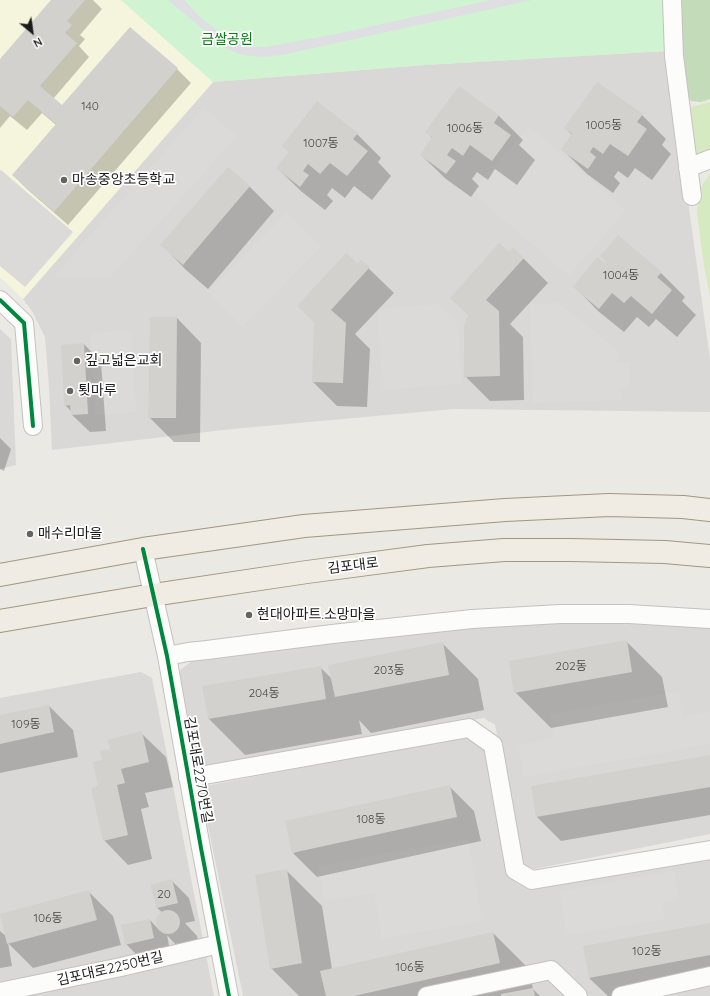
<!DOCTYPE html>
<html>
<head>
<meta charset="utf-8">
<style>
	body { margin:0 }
	#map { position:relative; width:710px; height:996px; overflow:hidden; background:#ebe9e4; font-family:Quicksand,sans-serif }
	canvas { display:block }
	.north { position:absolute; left:12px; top:12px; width:40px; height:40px; -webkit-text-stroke:3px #fff; paint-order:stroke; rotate:151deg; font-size:11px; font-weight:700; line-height:16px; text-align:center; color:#1c1c1c }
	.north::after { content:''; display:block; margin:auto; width:14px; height:18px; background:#1c1c1c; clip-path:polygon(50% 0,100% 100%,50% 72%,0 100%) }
</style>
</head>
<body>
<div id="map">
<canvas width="710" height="996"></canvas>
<div class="north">N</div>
</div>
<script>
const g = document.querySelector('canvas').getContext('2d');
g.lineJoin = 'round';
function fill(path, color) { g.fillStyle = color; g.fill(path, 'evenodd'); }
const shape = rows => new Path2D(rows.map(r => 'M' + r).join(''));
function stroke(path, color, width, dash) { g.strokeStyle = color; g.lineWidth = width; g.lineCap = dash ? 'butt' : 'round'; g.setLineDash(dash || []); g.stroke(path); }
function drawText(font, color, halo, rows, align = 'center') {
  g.font = font + ' Quicksand,"Noto Sans KR",sans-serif'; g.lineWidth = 3.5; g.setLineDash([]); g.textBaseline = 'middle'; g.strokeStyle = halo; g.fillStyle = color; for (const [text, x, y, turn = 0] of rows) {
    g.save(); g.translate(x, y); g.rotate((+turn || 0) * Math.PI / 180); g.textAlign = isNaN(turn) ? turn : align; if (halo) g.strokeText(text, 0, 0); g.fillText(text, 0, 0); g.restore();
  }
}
fill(shape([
	[667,51,710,359,710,412,454,409,232,429,52,450,49,387,45,337,32,311,23,299,213,82,424,65],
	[0,329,11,339,16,465,0,469],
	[608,620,710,628,710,834,529,870,522,865,495,725,484,718,197,768,179,671,197,657,469,626],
	[141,672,152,678,214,996,0,996,0,698],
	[467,736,488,752,511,876,529,889,710,857,710,996,243,996,200,787]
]), '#dad8d6');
fill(shape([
	[0,0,121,0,213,82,23,299,0,277]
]), '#f5f5de');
fill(shape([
	[710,102,710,155,694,161,687,110,691,107],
	[710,174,710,297,704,266,697,213,698,197,702,185]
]), '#d6eac1');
fill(shape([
	[680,0,710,0,710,99,701,102,691,101,687,95,679,18]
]), '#c3dbb8');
fill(shape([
	[121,0,666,0,667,51,424,65,213,82]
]), '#d0f3d1');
fill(shape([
	[204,107,237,136,111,277,53,277],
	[529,126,626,210,569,276,471,192],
	[1,170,73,232,25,287,0,266,0,171],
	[287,212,322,246,243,327,208,292],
	[559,303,618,350,618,362,629,362,629,387,620,387,621,400,533,403,530,304],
	[438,304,457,321,462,384,383,390,377,309],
	[131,330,136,412,95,415,90,333],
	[679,691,683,716,710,711,710,744,524,777,518,745,554,738,550,714],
	[468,839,482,921,382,939,374,893,324,901,318,866],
	[674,871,679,899,662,902,665,919,567,935,559,891]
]), '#dbdad8');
fill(shape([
	[168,0,184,0,199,16,222,35,238,44,249,47,266,47,336,34,491,0,532,0,282,55,263,57,242,55,226,48]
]), '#dfdee3');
fill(shape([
	[52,0,93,0,102,9,80,35,85,39,79,46,89,57,53,99,62,106,130,29,177,69,191,83,68,225,27,189,13,175,56,125,42,113,27,130,10,116,0,128,0,61],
	[498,115,523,140,519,145,535,160,517,185,495,169,488,180,477,172,472,179,479,186,471,197,446,179,421,155,433,139,427,132],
	[642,115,666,139,662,145,671,154,652,180,635,168,628,178,618,171,614,177,620,183,613,193,587,174,562,149,572,135,565,128],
	[357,134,381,158,378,162,391,176,372,200,354,186,345,198,332,188,327,195,333,201,325,210,302,192,277,168,290,152],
	[228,168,250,187,274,211,208,289,186,270,162,245],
	[509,253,523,258,548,283,510,324,523,337,524,400,490,401,465,376,465,327],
	[361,261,394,293,355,334,370,349,367,407,337,406,313,382,315,323],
	[605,265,661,273,685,297,682,301,696,315,677,337,656,319,649,327,637,317,624,332,598,311,574,286],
	[177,318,201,343,200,442,174,442,149,417],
	[84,344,101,362,106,431,90,432,72,415,72,412,65,405],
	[0,438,11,449,4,471,0,469],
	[626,641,662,677,668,707,551,728,515,692],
	[442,643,478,679,484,710,371,733,359,720,362,734,245,755,209,719,320,667,332,679],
	[49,706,73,730,78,757,0,773,0,716],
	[141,733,166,757,173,787,145,793,149,807,141,809,152,859,128,865,104,840,100,787,103,761,111,750],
	[710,756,710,815,561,841,537,817,532,787],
	[449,786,474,811,481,841,317,877,293,853],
	[286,870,322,906,332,969,493,933,529,969,533,989,540,996,299,996,271,968],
	[172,881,189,898,195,921,185,923,197,936,198,940,195,947,177,946,167,935,171,956,144,962,126,944,150,920,160,931,158,925,160,915,163,913,157,908,152,886],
	[89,892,113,916,121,945,33,968,8,943,12,966,0,968,0,931,7,937],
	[710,924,710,984,647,996,608,996,589,978]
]), '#0003');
fill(shape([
	[51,0,85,0,67,21,72,25,65,33,77,43,40,86,62,105,130,27,178,68,54,212,12,175,56,124,28,100,13,117,0,106,0,59],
	[597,82,643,114,637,122,647,129,628,156,610,144,603,154,593,147,590,152,596,157,588,169,561,150,572,134,564,128],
	[459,86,499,115,494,123,511,135,492,161,470,145,463,156,452,148,447,155,456,161,446,174,420,155,432,137,425,132],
	[317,101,358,133,353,139,368,151,347,176,330,163,320,174,308,164,303,171,309,175,300,187,276,168,289,152,282,146],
	[228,167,250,186,183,265,160,245],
	[618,235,662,272,657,277,672,290,652,314,631,296,624,303,612,293,599,309,573,287,597,257,605,263,606,262,600,256],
	[499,243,509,252,513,247,524,258,486,300,499,311,500,376,464,377,464,327,468,315,450,298],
	[346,253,358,264,361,260,370,267,331,310,346,323,343,383,312,382,314,322,297,306],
	[150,317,177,317,176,418,148,418],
	[84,343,88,414,71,415,70,405,64,406,61,345],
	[627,640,632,672,514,693,509,661],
	[443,642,449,675,335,697,328,665],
	[321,666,326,699,208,719,202,686],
	[49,705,54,732,0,744,0,715],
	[142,731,149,762,121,769,125,783,117,785,128,835,103,841,91,788,98,786,93,762,102,760,100,751,110,749,107,740],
	[710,755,710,787,536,817,531,786],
	[450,785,457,817,292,853,285,821],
	[287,869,302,963,270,969,255,875],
	[172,879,178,903,157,908,150,885],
	[89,890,97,920,7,944,0,914],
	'156 922a12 12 0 1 1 24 0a12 12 0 1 1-24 0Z',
	[150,919,154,938,125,945,121,925],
	[710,923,710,955,589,978,583,946],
	[493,932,500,963,354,996,326,996,320,971],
	[533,988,535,996,501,996,501,994]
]), '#d3d1cd');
const minor = shape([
	[672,0,674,56,692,196],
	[688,168,710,159],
	[0,300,24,323,33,426],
	[143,549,167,656,201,848,229,996],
	[167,656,188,652,207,650,332,634,472,619,560,614,629,614,710,619],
	[188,778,469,728,493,745,515,870,532,880,710,850],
	[0,992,121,967,219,944],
	[427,996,551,970,578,996],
	[621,996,710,976]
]);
const major = shape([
	[0,575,143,549,304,526,505,510,609,505,683,507,710,510],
	[0,621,153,595,307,572,428,556,504,550,571,550,665,552,710,556]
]);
stroke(minor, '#c3c2c0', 20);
stroke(major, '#a19781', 24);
stroke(minor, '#fcfcfb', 18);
stroke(major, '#f0ebe3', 22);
stroke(shape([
	[0,300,24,323,33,426],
	[143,549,167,656,201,848,229,996]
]), '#00873e', 4);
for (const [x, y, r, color] of [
	[64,180,4,"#646462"],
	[77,361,4,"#646462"],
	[70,391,4,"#646462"],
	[30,534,4,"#646462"],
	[249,615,4,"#646462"]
]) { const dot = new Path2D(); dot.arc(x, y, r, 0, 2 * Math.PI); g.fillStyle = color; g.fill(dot); stroke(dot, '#fff', 1.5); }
drawText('12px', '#4a4948', null, [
	["140",90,106],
	["1005동",604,125],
	["1006동",465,128],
	["1007동",321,143],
	["1004동",621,275],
	["202동",571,666],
	["203동",389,670],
	["204동",264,693],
	["109동",26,724],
	["108동",371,819],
	["20",164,894],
	["106동",48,918],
	["102동",647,951],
	["106동",410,967]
]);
drawText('14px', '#077d14', '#fff', [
	["금쌀공원",227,40]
]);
drawText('14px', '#1c1c1c', '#fff', [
	["마송중앙초등학교",72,180],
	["깊고넓은교회",85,361],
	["툇마루",78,391],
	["매수리마을",38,534],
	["현대아파트.소망마을",257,615]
], 'left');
drawText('14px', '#1c1c1c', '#fff', [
	["김포대로",353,566,-7],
	["김포대로2270번길",198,770,80],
	["김포대로2250번길",110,969,-13]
]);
</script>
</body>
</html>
